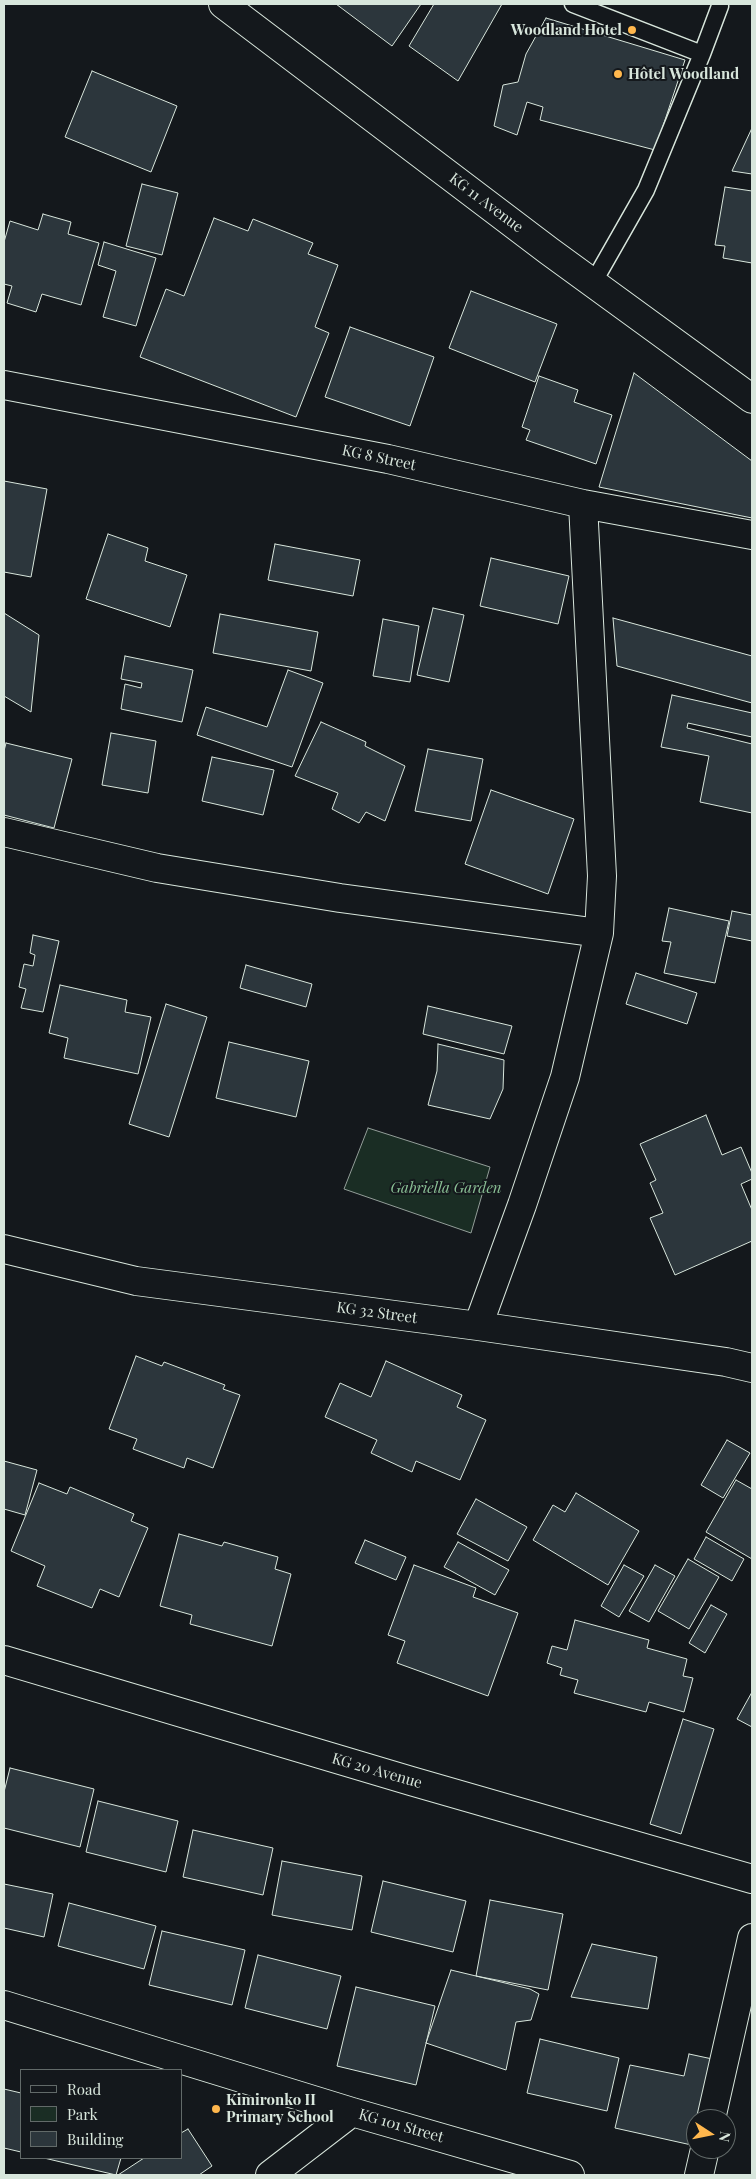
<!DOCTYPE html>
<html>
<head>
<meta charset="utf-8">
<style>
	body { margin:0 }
	#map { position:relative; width:756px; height:2179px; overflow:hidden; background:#14181c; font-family:"Playfair Display",serif }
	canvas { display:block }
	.frame { position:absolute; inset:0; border:5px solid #d8e6dc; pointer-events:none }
	.legend { position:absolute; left:20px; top:2069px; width:162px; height:90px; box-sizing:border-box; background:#14181c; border:1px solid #626a69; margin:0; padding:6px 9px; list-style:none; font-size:15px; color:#d8e6dc }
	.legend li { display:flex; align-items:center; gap:10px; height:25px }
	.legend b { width:25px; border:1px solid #626a69 }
	.north { position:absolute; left:686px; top:2109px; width:50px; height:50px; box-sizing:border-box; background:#14181c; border:1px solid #626a69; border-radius:50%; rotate:101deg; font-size:14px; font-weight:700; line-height:20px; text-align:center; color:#d8e6dc }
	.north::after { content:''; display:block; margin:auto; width:18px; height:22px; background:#ffb74d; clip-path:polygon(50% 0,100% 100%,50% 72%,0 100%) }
</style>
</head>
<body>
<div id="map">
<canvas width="756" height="2179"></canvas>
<div class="frame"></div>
<ul class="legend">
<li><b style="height:6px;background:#14181c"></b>Road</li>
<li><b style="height:14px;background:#1a2d24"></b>Park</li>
<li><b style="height:14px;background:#2c363c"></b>Building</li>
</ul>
<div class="north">N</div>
</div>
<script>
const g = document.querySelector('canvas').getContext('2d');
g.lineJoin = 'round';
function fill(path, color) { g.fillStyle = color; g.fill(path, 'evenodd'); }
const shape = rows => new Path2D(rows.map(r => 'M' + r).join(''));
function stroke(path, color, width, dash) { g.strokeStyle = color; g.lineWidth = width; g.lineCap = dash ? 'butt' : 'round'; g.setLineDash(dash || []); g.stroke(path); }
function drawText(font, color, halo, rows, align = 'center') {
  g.font = font + ' "Playfair Display",serif'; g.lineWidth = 4; g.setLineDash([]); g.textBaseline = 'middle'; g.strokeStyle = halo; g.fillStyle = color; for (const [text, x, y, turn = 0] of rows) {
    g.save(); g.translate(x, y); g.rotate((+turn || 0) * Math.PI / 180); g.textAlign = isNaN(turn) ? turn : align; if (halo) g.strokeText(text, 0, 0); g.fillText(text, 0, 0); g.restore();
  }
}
const green = shape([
	[368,1128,490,1167,471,1233,344,1189,368,1128]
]);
fill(green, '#1a2d24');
stroke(green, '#939e99', 1);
const building = shape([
	[336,4,421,4,392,46,336,4],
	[434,4,502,4,458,81,409,46,434,4],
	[546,18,685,60,655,150,540,120,543,107,527,102,517,135,494,126,503,85,518,82,526,54,546,18],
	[92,71,177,106,151,172,65,137,92,71],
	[752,128,752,174,732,171,752,128],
	[142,184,178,193,162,255,126,246,142,184],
	[725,187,752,191,752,263,723,258,725,246,715,245,725,187],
	[43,214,71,222,68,234,99,243,81,305,42,294,36,312,7,303,12,286,4,284,4,242,10,221,38,230,43,214],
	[214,218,248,231,253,219,313,243,308,254,338,265,315,327,329,333,296,417,140,357,166,289,184,296,214,218],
	[104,242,156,258,136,326,103,317,116,271,98,265,104,242],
	[471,291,557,324,535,382,449,348,471,291],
	[350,327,434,357,410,426,325,397,350,327],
	[634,373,752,461,752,518,599,487,634,373],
	[539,376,578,390,574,402,612,415,596,464,526,440,530,430,522,427,539,376],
	[4,481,47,489,31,577,4,572,4,481],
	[108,534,148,548,145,561,187,575,170,627,86,599,108,534],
	[275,544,360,560,353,596,268,580,275,544],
	[491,558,569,576,558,624,480,606,491,558],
	[433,608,464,615,449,682,417,675,433,608],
	[4,613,39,635,31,712,4,696,4,613],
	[220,614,318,632,311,671,213,653,220,614],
	[613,618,752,656,752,703,617,666,613,618],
	[383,619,419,626,410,682,373,676,383,619],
	[125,656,193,670,182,722,121,709,125,684,141,688,142,683,121,679,125,656],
	[288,670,323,683,292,767,197,735,206,707,267,727,288,670],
	[672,695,752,713,752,737,688,723,687,728,752,744,752,813,700,802,709,756,661,747,672,695],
	[321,722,366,742,365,746,405,766,385,821,366,812,359,823,332,809,338,793,295,776,321,722],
	[111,733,156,741,148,793,102,785,111,733],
	[6,743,72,759,54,828,4,815,4,751,6,743],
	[428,749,483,759,471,821,415,811,428,749],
	[212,757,274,770,263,815,202,801,212,757],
	[491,790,574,819,548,894,465,864,491,790],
	[669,908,729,921,715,983,664,973,671,942,662,941,669,908],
	[732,911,752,915,752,941,727,936,732,911],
	[33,935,59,941,43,1012,21,1008,26,989,19,987,24,964,33,966,35,955,30,953,33,935],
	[246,965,312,984,306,1007,240,988,246,965],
	[636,973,697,993,687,1024,626,1004,636,973],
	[60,985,127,1000,125,1012,151,1017,138,1074,64,1058,68,1038,49,1033,60,985],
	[166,1004,207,1017,169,1137,129,1124,166,1004],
	[428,1006,512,1026,504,1054,423,1034,428,1006],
	[229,1042,309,1061,296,1117,216,1098,229,1042],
	[438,1044,504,1060,503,1089,490,1119,428,1105,437,1071,438,1044],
	[706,1115,722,1155,741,1147,752,1173,752,1179,741,1184,752,1210,752,1241,675,1275,650,1218,663,1213,650,1183,656,1180,640,1144,706,1115],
	[136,1356,162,1366,164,1362,225,1385,223,1389,240,1395,213,1468,187,1458,184,1468,133,1449,137,1439,109,1429,136,1356],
	[386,1361,462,1395,457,1407,486,1420,460,1480,416,1461,412,1472,371,1453,377,1440,325,1417,340,1383,371,1397,386,1361],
	[727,1440,750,1453,723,1498,701,1485,727,1440],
	[4,1461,37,1470,25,1515,4,1509,4,1461],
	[736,1480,752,1489,752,1559,706,1532,736,1480],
	[39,1483,67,1494,70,1487,134,1514,131,1521,148,1528,119,1597,100,1589,92,1608,37,1586,45,1566,11,1551,39,1483],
	[576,1493,639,1531,608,1585,533,1540,553,1505,565,1512,576,1493],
	[476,1499,527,1527,508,1561,457,1534,476,1499],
	[179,1534,222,1546,224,1542,278,1557,275,1569,291,1574,272,1646,190,1624,192,1615,160,1606,179,1534],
	[706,1537,744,1559,732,1581,694,1559,706,1537],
	[365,1540,406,1557,396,1580,355,1563,365,1540],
	[458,1542,509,1570,495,1595,444,1567,458,1542],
	[688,1559,719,1577,689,1629,658,1611,688,1559],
	[414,1565,476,1588,473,1597,518,1613,488,1696,397,1663,405,1641,388,1635,414,1565],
	[624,1565,644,1576,619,1617,601,1606,624,1565],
	[655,1565,675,1576,649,1622,629,1611,655,1565],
	[711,1605,727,1614,705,1653,689,1643,711,1605],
	[575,1620,649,1640,647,1648,687,1659,683,1676,693,1678,684,1712,649,1702,646,1712,574,1693,578,1680,560,1675,562,1668,547,1663,552,1646,567,1650,575,1620],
	[752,1692,752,1727,737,1719,752,1692],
	[683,1719,714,1729,681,1834,650,1824,683,1719],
	[10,1768,94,1789,80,1847,4,1828,4,1792,10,1768],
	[98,1801,178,1821,166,1872,86,1852,98,1801],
	[193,1830,273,1848,263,1895,183,1877,193,1830],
	[282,1861,362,1876,352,1930,272,1915,282,1861],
	[383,1881,466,1901,453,1952,371,1932,383,1881],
	[4,1884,53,1894,44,1937,4,1928,4,1884],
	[490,1900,563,1914,548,1990,476,1976,490,1900],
	[69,1903,156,1926,144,1969,58,1946,69,1903],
	[162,1931,245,1950,232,2005,149,1985,162,1931],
	[592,1944,657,1957,648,2009,571,1997,592,1944],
	[258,1955,341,1976,327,2029,245,2008,258,1955],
	[451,1970,530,1989,539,1994,531,2020,516,2022,506,2070,426,2043,451,1970],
	[356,1987,435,2006,416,2085,337,2066,356,1987],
	[540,2039,619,2058,607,2111,527,2093,540,2039],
	[689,2054,717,2060,704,2119,696,2119,696,2146,615,2128,630,2065,684,2076,689,2054],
	[4,2089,21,2093,21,2152,4,2148,4,2089],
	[188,2129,212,2166,199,2175,118,2175,144,2158,181,2158,181,2133,188,2129],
	[44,2158,121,2158,116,2175,44,2158]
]);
fill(building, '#2c363c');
stroke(building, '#d8e6dc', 1);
const service = shape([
	[573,4,702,54,646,190,593,283],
	[702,54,720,6]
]);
const minor = shape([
	[4,385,388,459,583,504,752,535],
	[4,832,157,868,340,898,599,933],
	[4,1249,136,1281,478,1326,726,1362,752,1368],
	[478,1326,522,1205,565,1077,599,933,602,876,583,504],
	[4,1660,411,1781,752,1879],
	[4,2005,352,2112,570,2175],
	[711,2119,752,1938],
	[270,2175,352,2112],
	[699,2175,705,2149]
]);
const secondary = shape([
	[223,4,549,251,752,399]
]);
stroke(service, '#d8e6dc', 19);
stroke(minor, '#d8e6dc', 30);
stroke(secondary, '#d8e6dc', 30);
stroke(service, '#14181c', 16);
stroke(minor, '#14181c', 28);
stroke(secondary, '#14181c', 28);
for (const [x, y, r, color] of [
	[632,30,5,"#ffb74d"],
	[618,74,5,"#ffb74d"],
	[216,2109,5,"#ffb74d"]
]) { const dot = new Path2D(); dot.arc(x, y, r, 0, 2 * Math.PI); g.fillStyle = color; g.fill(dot); stroke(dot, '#14181c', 2); }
drawText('bold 15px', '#d8e6dc', '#14181c', [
	["Woodland Hotel",622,30,"right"],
	["Hôtel Woodland",628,74],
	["Kimironko II",226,2100],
	["Primary School",226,2117]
], 'left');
drawText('15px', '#d8e6dc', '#14181c', [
	["KG 11 Avenue",486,203,37],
	["KG 8 Street",379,458,12],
	["KG 32 Street",377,1313,8],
	["KG 20 Avenue",377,1771,16],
	["KG 101 Street",401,2126,16]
]);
drawText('italic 15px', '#8ac095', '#14181c', [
	["Gabriella Garden",446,1188]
]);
</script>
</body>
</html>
